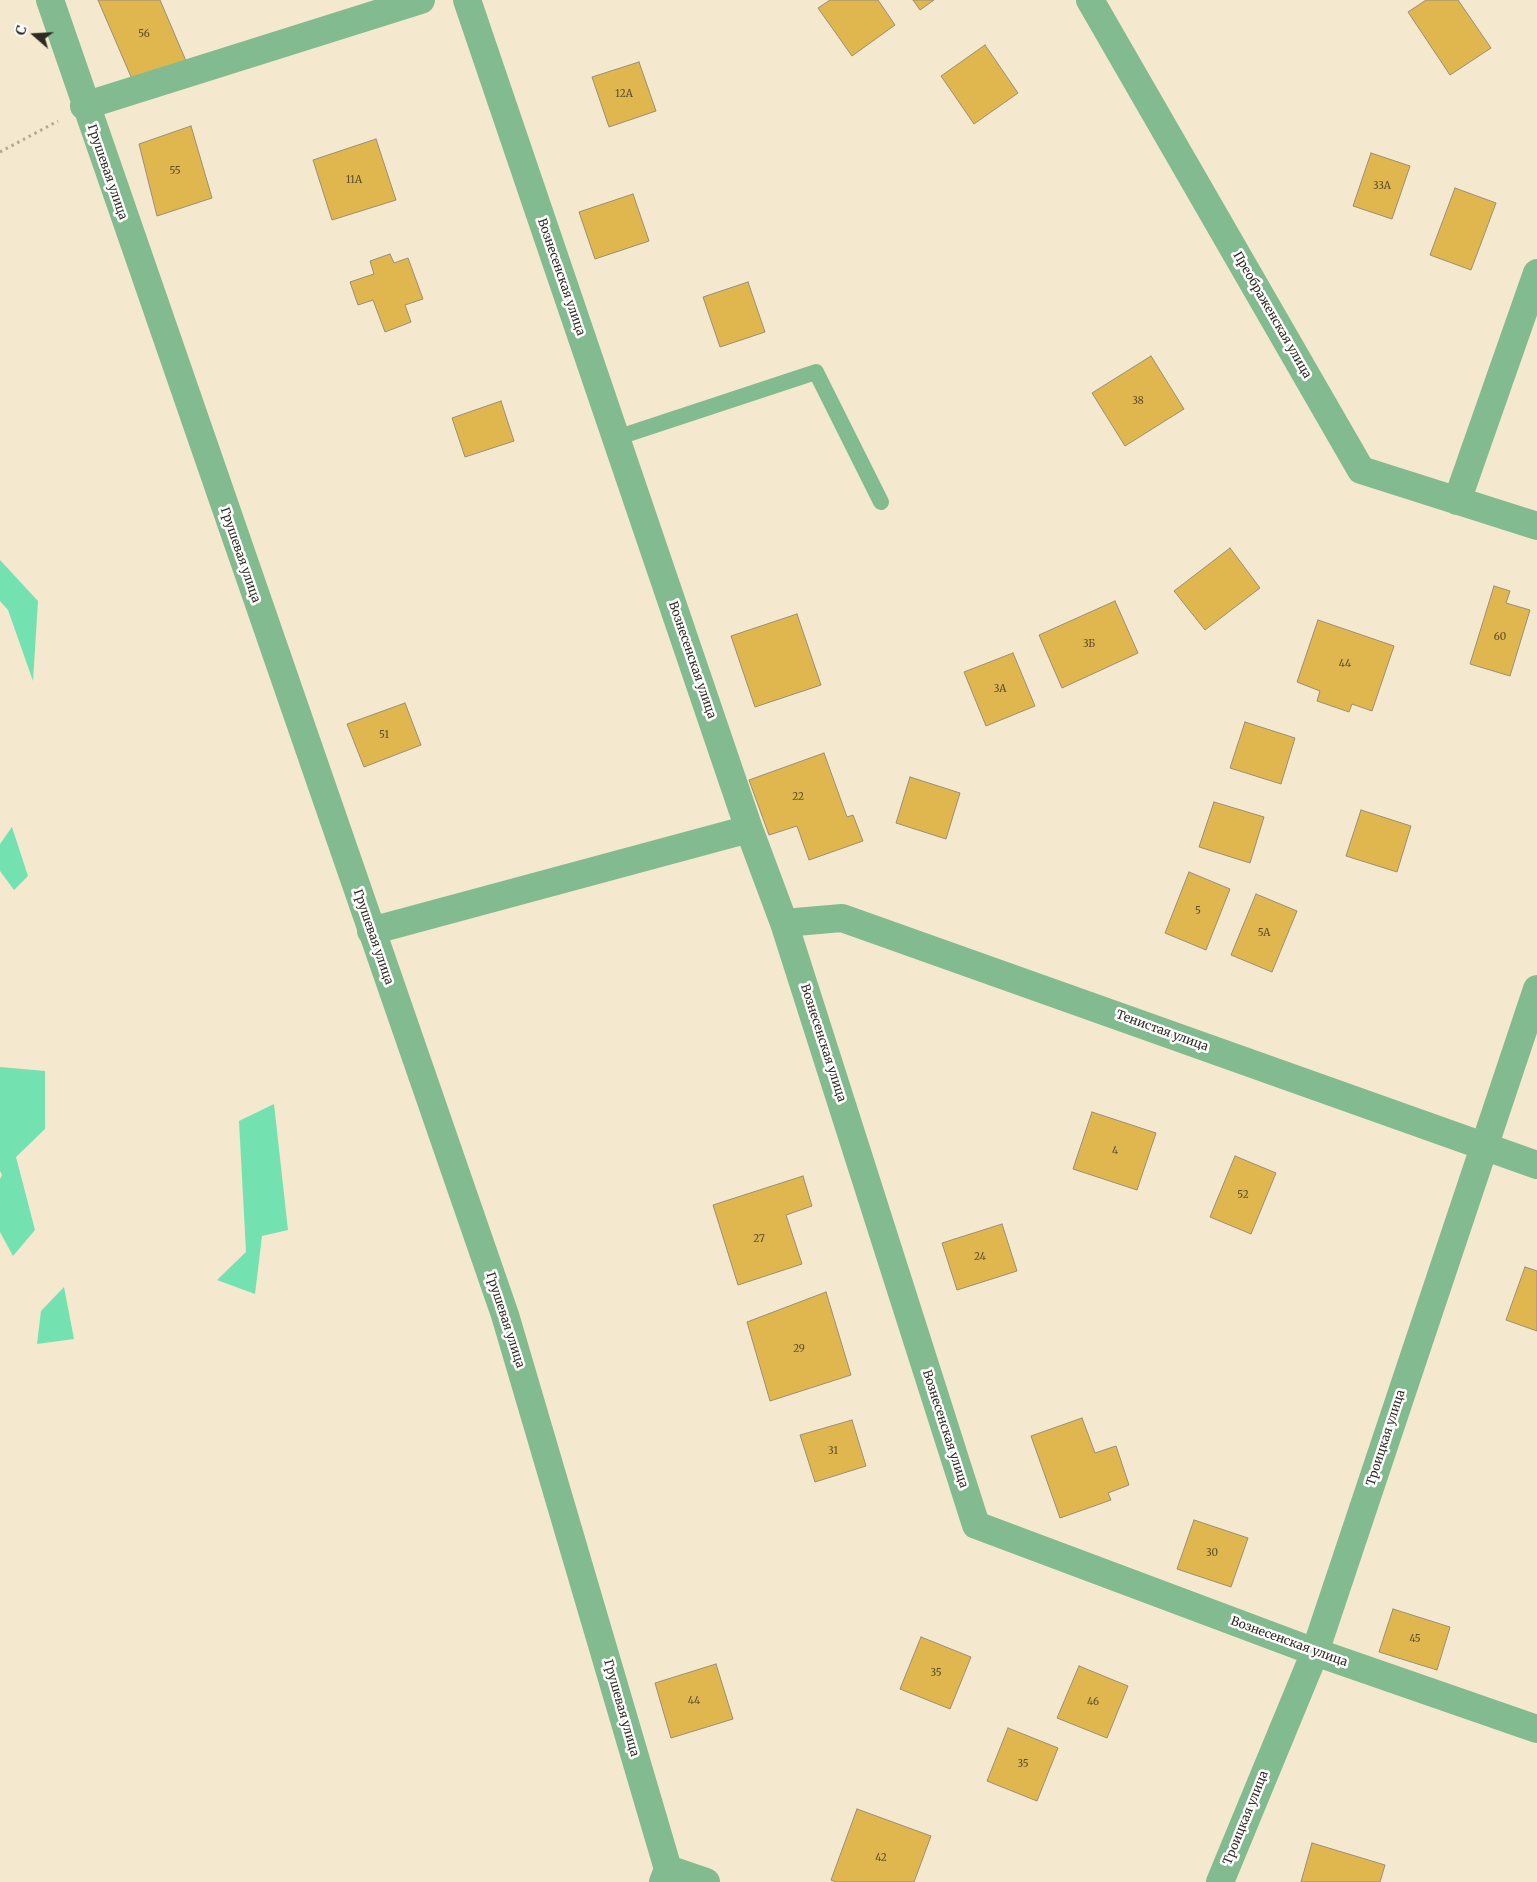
<!DOCTYPE html>
<html>
<head>
<meta charset="utf-8">
<style>
	body { margin:0 }
	#map { position:relative; width:1537px; height:1882px; overflow:hidden; background:#f4e8ce; font-family:Merriweather,serif }
	canvas { display:block }
	.north { position:absolute; left:10px; top:10px; width:50px; height:50px; -webkit-text-stroke:4px #fff; paint-order:stroke; rotate:289deg; font-size:14px; font-weight:700; line-height:20px; text-align:center; color:#302b22 }
	.north::after { content:''; display:block; margin:auto; width:18px; height:22px; background:#302b22; clip-path:polygon(50% 0,100% 100%,50% 72%,0 100%) }
</style>
</head>
<body>
<div id="map">
<canvas width="1537" height="1882"></canvas>
<div class="north">С</div>
</div>
<script>
const g = document.querySelector('canvas').getContext('2d');
g.lineJoin = 'round';
function fill(path, color) { g.fillStyle = color; g.fill(path, 'evenodd'); }
const shape = rows => new Path2D(rows.map(r => 'M' + r).join(''));
function stroke(path, color, width, dash) { g.strokeStyle = color; g.lineWidth = width; g.lineCap = dash ? 'butt' : 'round'; g.setLineDash(dash || []); g.stroke(path); }
function drawText(font, color, halo, rows, align = 'center') {
  g.font = font + ' Merriweather,serif'; g.lineWidth = 5; g.setLineDash([]); g.textBaseline = 'middle'; g.strokeStyle = halo; g.fillStyle = color; for (const [text, x, y, turn = 0] of rows) {
    g.save(); g.translate(x, y); g.rotate((+turn || 0) * Math.PI / 180); g.textAlign = isNaN(turn) ? turn : align; if (halo) g.strokeText(text, 0, 0); g.fillText(text, 0, 0); g.restore();
  }
}
fill(shape([
	[0,560,38,601,33,681,8,610,0,601],
	[12,827,28,876,14,890,0,871,0,844],
	[0,1067,45,1071,45,1129,16,1157,35,1230,13,1256,0,1232,0,1179,2,1175,0,1171],
	[274,1104,288,1230,262,1236,255,1294,217,1280,246,1252,239,1121],
	[64,1287,74,1339,37,1344,41,1311]
]), '#73e2b0');
const building = shape([
	[98,0,160,0,189,68,135,86,98,0],
	[830,0,878,0,895,25,852,56,818,8,830,0],
	[913,0,934,0,920,10,913,0],
	[1426,0,1458,0,1491,48,1450,75,1408,12,1426,0],
	[985,45,1018,93,974,124,941,76,985,45],
	[639,62,656,111,609,127,592,77,639,62],
	[191,126,212,198,157,216,139,144,191,126],
	[376,139,396,200,332,220,313,160,376,139],
	[1371,153,1410,166,1392,219,1353,206,1371,153],
	[1455,188,1496,203,1471,270,1430,255,1455,188],
	[633,194,649,241,595,259,579,212,633,194],
	[390,254,394,263,408,258,423,299,405,305,411,322,385,332,373,300,358,305,350,282,374,274,370,261,390,254],
	[748,282,765,332,720,347,703,297,748,282],
	[1151,356,1184,409,1125,446,1092,393,1151,356],
	[501,401,514,441,465,457,452,418,501,401],
	[1230,548,1260,588,1205,630,1174,591,1230,548],
	[1494,586,1510,591,1506,603,1530,610,1510,676,1470,664,1494,586],
	[1115,601,1138,653,1062,688,1039,635,1115,601],
	[797,614,821,685,755,707,731,636,797,614],
	[1318,620,1394,646,1372,711,1352,704,1349,712,1317,701,1320,691,1297,682,1318,620],
	[1013,653,1035,706,986,726,964,672,1013,653],
	[405,703,421,745,364,767,347,724,405,703],
	[1245,722,1295,738,1281,784,1230,768,1245,722],
	[824,753,847,817,853,815,863,841,809,860,797,826,769,835,749,780,824,753],
	[910,777,960,793,946,839,896,823,910,777],
	[1214,802,1264,817,1250,863,1199,847,1214,802],
	[1361,810,1411,826,1397,872,1346,856,1361,810],
	[1189,872,1230,889,1206,950,1165,933,1189,872],
	[1256,894,1297,911,1272,972,1231,955,1256,894],
	[1092,1112,1156,1133,1137,1190,1073,1169,1092,1112],
	[1235,1156,1276,1173,1251,1234,1210,1217,1235,1156],
	[803,1176,812,1206,786,1215,802,1264,738,1285,713,1205,803,1176],
	[1002,1224,1017,1271,957,1290,942,1243,1002,1224],
	[1525,1267,1537,1271,1537,1331,1506,1320,1525,1267],
	[826,1292,851,1375,770,1401,747,1322,826,1292],
	[1082,1418,1095,1453,1116,1446,1129,1485,1108,1493,1111,1500,1060,1518,1031,1436,1082,1418],
	[852,1420,866,1466,815,1482,800,1435,852,1420],
	[1194,1520,1248,1538,1231,1587,1177,1569,1194,1520],
	[1393,1609,1450,1627,1437,1670,1379,1652,1393,1609],
	[921,1637,971,1657,950,1709,900,1689,921,1637],
	[716,1664,733,1719,671,1738,655,1683,716,1664],
	[1079,1666,1128,1686,1107,1738,1057,1718,1079,1666],
	[1008,1728,1058,1748,1037,1801,987,1781,1008,1728],
	[857,1809,931,1836,914,1882,836,1882,831,1880,857,1809],
	[1312,1843,1385,1865,1380,1882,1301,1882,1312,1843]
]);
fill(building, '#e0b64f');
stroke(building, '#998e77', 1);
stroke(shape([
	[0,152,58,121]
]), '#b3a995', 3, [2.5, 4]);
stroke(shape([
	[616,438,816,372,881,502]
]), '#83bb90', 16);
stroke(shape([
	[50,0,505,1315,668,1869,663,1882],
	[467,0,749,829,784,923,976,1525,1315,1652,1537,1729],
	[1090,0,1361,470,1537,526],
	[84,106,421,0],
	[1457,501,1537,273],
	[784,923,842,918,1537,1165],
	[371,931,749,829],
	[668,1869,706,1882],
	[1220,1882,1315,1652,1537,989]
]), '#83bb90', 28);
drawText('10px', '#5c4e2d', null, [
	["56",144,34],
	["12А",624,94],
	["55",175,171],
	["11А",354,180],
	["33А",1382,186],
	["38",1138,401],
	["60",1500,637],
	["3Б",1089,644],
	["44",1345,664],
	["3А",1000,689],
	["51",384,735],
	["22",798,797],
	["5",1198,911],
	["5А",1264,933],
	["4",1115,1151],
	["52",1243,1195],
	["27",759,1239],
	["24",980,1257],
	["29",799,1349],
	["31",833,1451],
	["30",1212,1553],
	["45",1415,1639],
	["35",936,1673],
	["44",694,1701],
	["46",1093,1702],
	["35",1023,1764],
	["42",881,1858]
]);
drawText('12px', '#302b22', '#fff', [
	["Грушевая улица",107,172,71],
	["Вознесенская улица",561,277,71],
	["Преображенская улица",1272,315,60],
	["Грушевая улица",240,555,71],
	["Вознесенская улица",692,660,71],
	["Грушевая улица",373,937,71],
	["Тенистая улица",1162,1031,20],
	["Вознесенская улица",823,1043,72],
	["Грушевая улица",505,1320,72],
	["Вознесенская улица",945,1429,72],
	["Троицкая улица",1386,1438,-72],
	["Вознесенская улица",1289,1642,20],
	["Грушевая улица",621,1708,74],
	["Троицкая улица",1246,1818,-68]
]);
</script>
</body>
</html>
